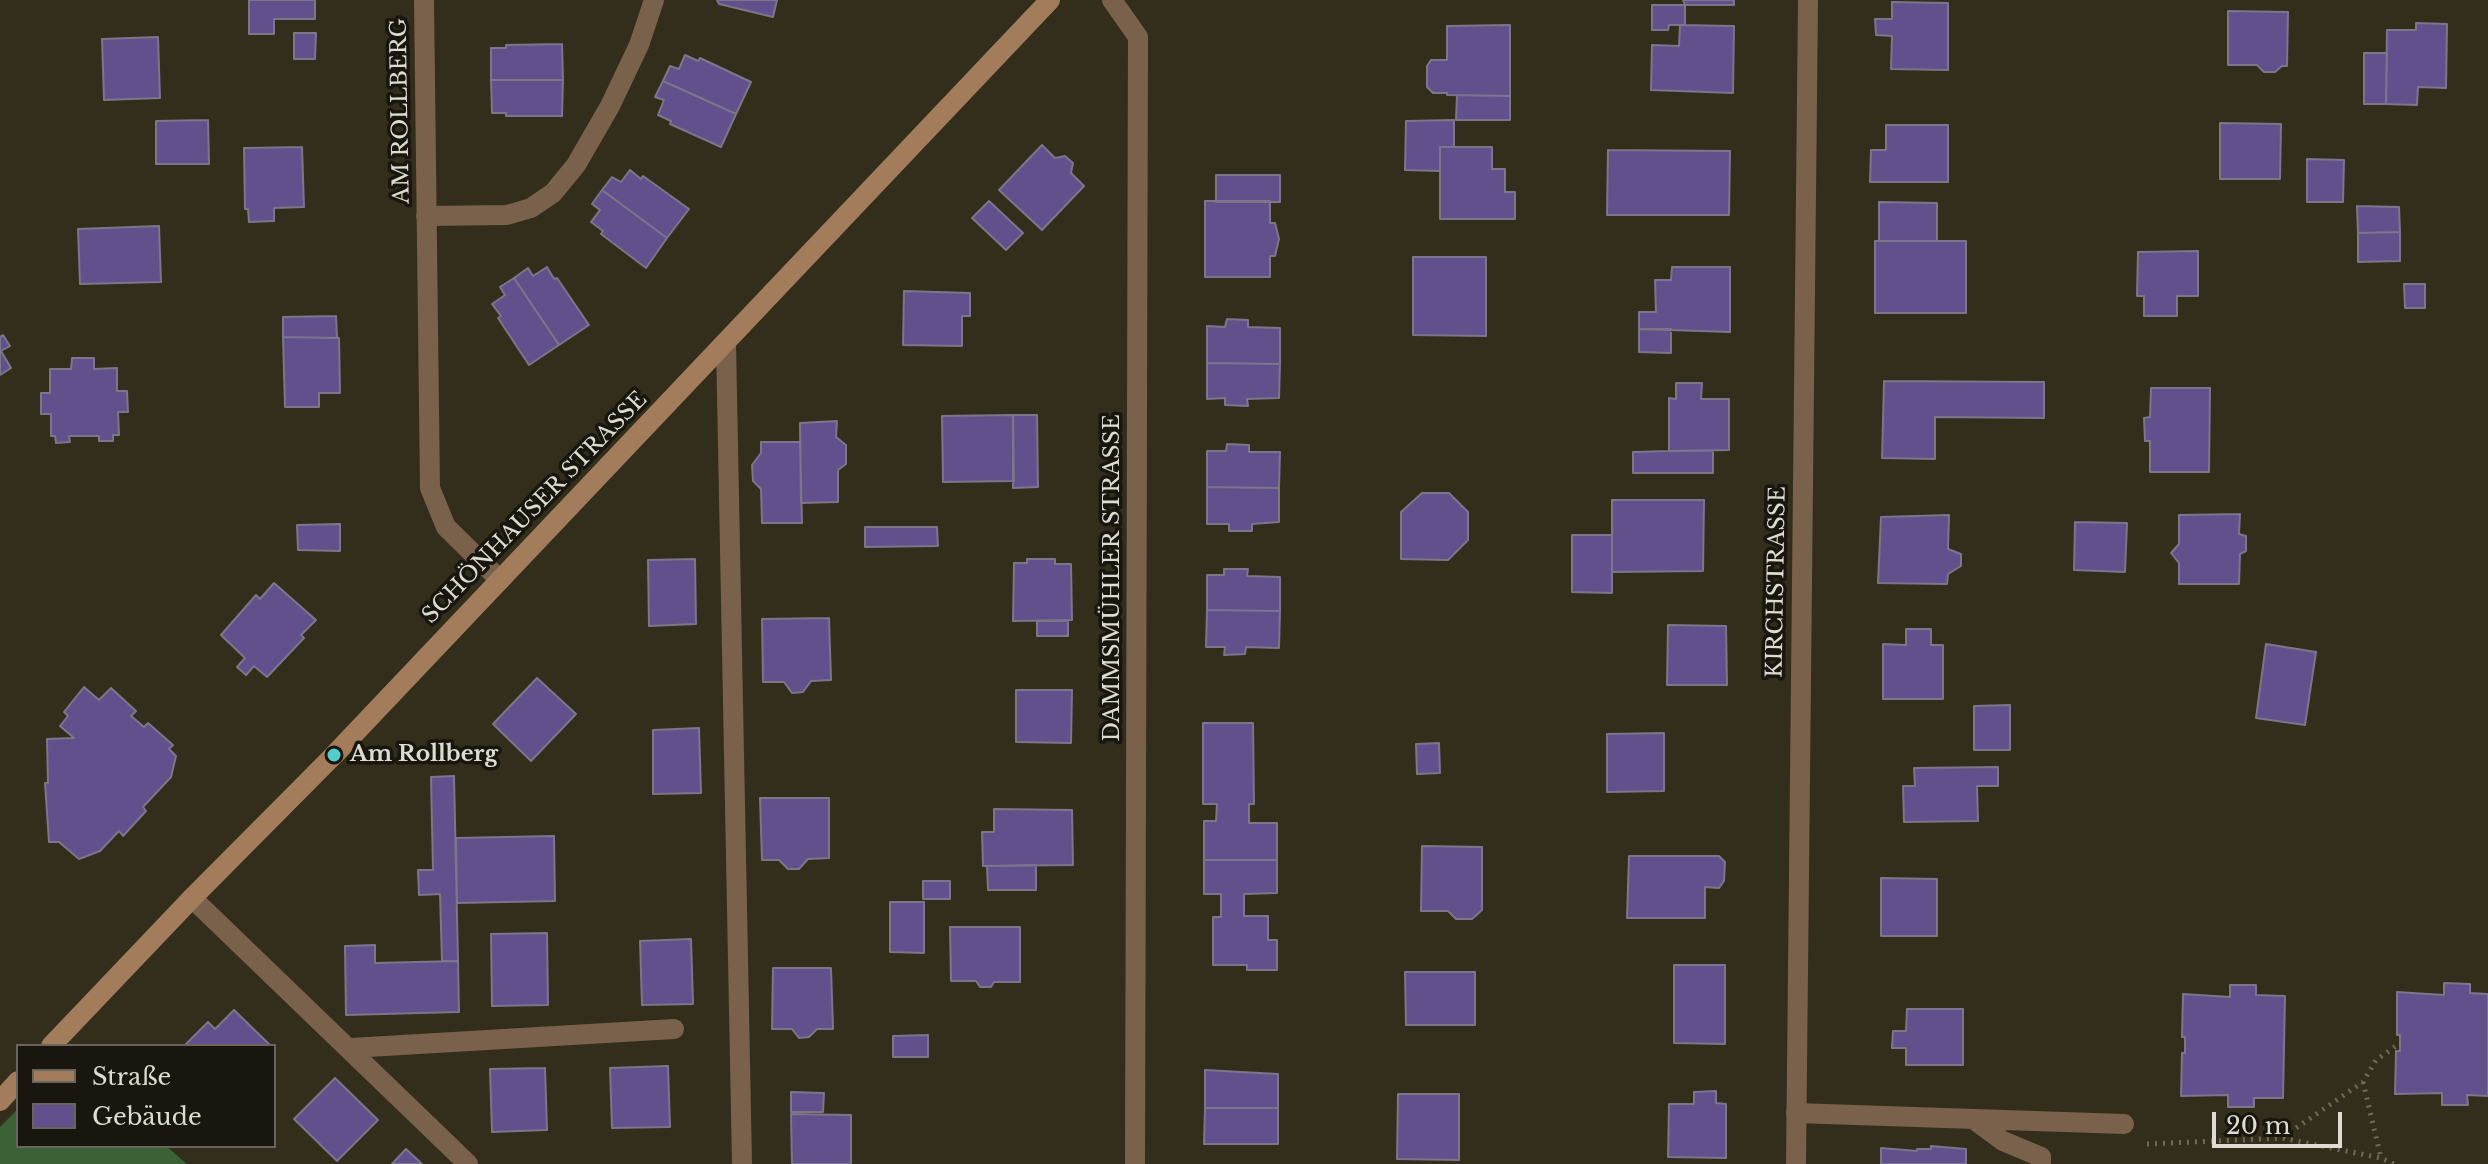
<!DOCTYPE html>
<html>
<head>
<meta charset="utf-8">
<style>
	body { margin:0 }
	#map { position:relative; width:2488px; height:1164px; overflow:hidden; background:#332d1b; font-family:"Libre Baskerville",serif }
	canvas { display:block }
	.legend { position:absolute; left:16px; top:1044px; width:260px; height:104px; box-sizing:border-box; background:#18160e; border:2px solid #67655c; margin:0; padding:10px 14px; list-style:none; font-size:24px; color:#dedbd0 }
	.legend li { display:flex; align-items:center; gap:16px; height:40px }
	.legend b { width:40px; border:2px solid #67655c }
	.scale { position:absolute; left:2212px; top:1112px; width:130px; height:36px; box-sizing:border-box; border:4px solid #dedbd0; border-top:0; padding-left:10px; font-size:24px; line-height:28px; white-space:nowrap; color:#dedbd0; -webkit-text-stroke:6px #18160e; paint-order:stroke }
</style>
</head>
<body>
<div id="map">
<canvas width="2488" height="1164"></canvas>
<ul class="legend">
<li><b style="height:10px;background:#a37d5b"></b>Straße</li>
<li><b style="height:22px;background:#62508d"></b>Gebäude</li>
</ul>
<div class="scale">20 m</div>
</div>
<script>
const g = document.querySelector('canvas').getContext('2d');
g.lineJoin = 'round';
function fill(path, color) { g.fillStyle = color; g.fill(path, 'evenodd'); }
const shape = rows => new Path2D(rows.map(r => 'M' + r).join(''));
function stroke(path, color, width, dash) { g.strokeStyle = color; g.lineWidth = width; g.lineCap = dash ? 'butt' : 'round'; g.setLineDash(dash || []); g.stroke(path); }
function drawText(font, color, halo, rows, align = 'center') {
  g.font = font + ' "Libre Baskerville",serif'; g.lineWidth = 7; g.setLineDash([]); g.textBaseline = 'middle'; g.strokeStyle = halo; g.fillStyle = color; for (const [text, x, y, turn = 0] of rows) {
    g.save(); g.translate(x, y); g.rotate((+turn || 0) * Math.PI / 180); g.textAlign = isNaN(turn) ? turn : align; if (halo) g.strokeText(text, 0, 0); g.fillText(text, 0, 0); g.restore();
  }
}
fill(shape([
	[18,1109,18,1146,166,1146,187,1164,0,1164,0,1127]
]), '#3c6136');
const building = shape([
	[249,0,315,0,315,19,274,19,274,34,249,34,249,0],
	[717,0,777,0,773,17,719,4,717,0],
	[1683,0,1734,0,1734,5,1685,5,1683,0],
	[1892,2,1948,3,1948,70,1891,69,1892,36,1876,35,1875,19,1892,19,1892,2],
	[1652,5,1685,5,1685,25,1669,25,1668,30,1652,30,1652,5],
	[2228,11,2288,12,2287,66,2282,66,2275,72,2264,72,2257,65,2228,65,2228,11],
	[2416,23,2447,24,2446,88,2418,87,2417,105,2386,104,2387,30,2416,30,2416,23],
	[1510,25,1510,96,1447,95,1447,93,1433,93,1427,87,1427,66,1431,60,1447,60,1447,26,1510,25],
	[1680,25,1734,26,1733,93,1651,90,1652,45,1679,46,1680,25],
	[294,33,316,33,315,59,294,59,294,33],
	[158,37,160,98,104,100,102,39,158,37],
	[562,44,563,80,491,80,491,48,506,48,506,45,562,44],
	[2364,53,2387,53,2386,104,2364,104,2364,53],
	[685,55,698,61,700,58,751,82,736,114,663,81,670,66,679,69,685,55],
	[491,80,563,80,562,116,506,116,506,113,492,113,491,80],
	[663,81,736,114,721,147,670,124,671,121,658,115,664,100,655,97,663,81],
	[1457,95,1510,96,1510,120,1456,120,1457,95],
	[208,120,209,164,156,164,156,121,208,120],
	[1454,120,1454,147,1440,147,1440,171,1405,170,1406,121,1454,120],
	[2220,123,2281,124,2280,179,2220,179,2220,123],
	[1886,125,1948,125,1948,182,1870,182,1871,150,1886,150,1886,125],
	[1042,145,1055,158,1065,156,1073,163,1071,173,1084,186,1042,230,999,190,1042,145],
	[302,147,304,207,274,208,274,221,249,222,248,209,245,209,244,148,302,147],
	[1440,147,1492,147,1492,169,1505,169,1505,192,1515,192,1515,219,1440,219,1440,147],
	[1608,150,1730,151,1729,215,1607,215,1608,150],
	[2307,159,2344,160,2343,202,2307,202,2307,159],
	[630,170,641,179,643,176,689,209,667,238,602,190,612,177,621,182,630,170],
	[1216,175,1280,175,1280,202,1216,202,1216,175],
	[602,190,667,238,646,268,601,234,603,231,591,222,600,210,592,204,602,190],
	[989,201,1023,233,1006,250,972,218,989,201],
	[1205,201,1270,201,1270,223,1275,223,1279,239,1275,256,1270,256,1270,277,1205,277,1205,201],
	[1879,202,1937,203,1937,241,1879,241,1879,202],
	[2357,206,2399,207,2400,232,2358,233,2357,206],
	[159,226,161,282,80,284,78,229,159,226],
	[2400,232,2400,261,2358,262,2358,233,2400,232],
	[1875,241,1966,241,1966,313,1875,313,1875,241],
	[2198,251,2198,296,2177,296,2177,316,2144,316,2144,296,2137,296,2138,252,2198,251],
	[1413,257,1486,257,1486,336,1413,335,1413,257],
	[547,267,554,279,557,278,589,325,559,345,514,278,528,268,533,276,547,267],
	[1672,267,1730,267,1730,332,1639,329,1639,312,1656,312,1655,280,1671,280,1672,267],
	[514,278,559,345,529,365,498,318,501,316,492,304,505,295,500,287,514,278],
	[2404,284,2425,284,2425,308,2405,308,2404,284],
	[904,291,970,293,970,316,962,316,962,346,903,345,904,291],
	[336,316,337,338,283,337,283,317,336,316],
	[1227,319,1248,320,1248,327,1280,328,1280,364,1207,363,1207,326,1225,327,1227,319],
	[1639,329,1671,329,1671,353,1639,352,1639,329],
	[3,335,10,346,1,351,11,368,0,375,0,337,3,335],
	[283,337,339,338,340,393,319,393,319,407,285,407,283,337],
	[72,358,94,358,94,369,117,368,117,391,127,391,128,412,118,412,119,435,113,435,113,441,99,441,99,436,69,436,70,442,56,443,55,436,51,436,51,414,41,414,41,393,50,393,50,369,71,369,72,358],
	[1207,363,1280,364,1279,398,1247,399,1248,406,1225,405,1225,398,1207,399,1207,363],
	[1884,381,2044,382,2044,418,1935,417,1935,459,1882,458,1884,381],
	[1676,383,1702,383,1701,399,1729,399,1729,450,1669,451,1669,398,1676,399,1676,383],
	[2151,388,2210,388,2209,472,2150,472,2150,441,2145,441,2144,418,2150,417,2151,388],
	[1013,415,1014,481,943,482,942,416,1013,415],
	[1013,415,1037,415,1038,487,1013,488,1013,415],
	[837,421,836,437,846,445,846,464,838,470,838,502,801,503,800,423,837,421],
	[761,442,800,442,802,523,762,523,761,489,753,481,752,465,761,453,761,442],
	[1227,444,1249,445,1249,452,1280,452,1279,488,1207,487,1207,451,1226,451,1227,444],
	[1669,451,1713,451,1713,473,1633,473,1633,452,1669,451],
	[1207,487,1279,488,1279,522,1252,524,1252,531,1229,531,1229,524,1207,524,1207,487],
	[1422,493,1449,493,1468,512,1468,540,1448,560,1401,559,1401,512,1422,493],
	[1612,500,1704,500,1703,571,1612,572,1612,500],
	[2240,514,2239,534,2246,536,2246,551,2240,554,2239,584,2179,584,2179,563,2171,553,2179,544,2179,515,2240,514],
	[1949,515,1948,549,1961,554,1961,566,1948,574,1947,584,1878,583,1881,517,1949,515],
	[2075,522,2127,523,2125,572,2074,570,2075,522],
	[340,524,340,551,298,550,297,525,340,524],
	[865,527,937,527,938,546,865,547,865,527],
	[1572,535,1612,535,1612,593,1572,592,1572,535],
	[695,559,696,624,649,626,648,560,695,559],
	[1027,559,1055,559,1055,564,1071,564,1072,620,1013,621,1014,563,1027,563,1027,559],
	[1224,569,1248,569,1247,576,1280,577,1280,611,1207,610,1207,575,1224,575,1224,569],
	[274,583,316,620,301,635,304,638,267,677,254,666,246,675,237,667,245,658,221,635,256,595,260,599,274,583],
	[1207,610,1280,611,1279,648,1246,647,1245,654,1224,655,1225,647,1206,647,1207,610],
	[829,618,831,680,811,681,803,692,792,693,784,682,763,682,762,619,829,618],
	[1037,621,1068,621,1068,636,1037,636,1037,621],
	[1668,625,1726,626,1727,685,1667,685,1668,625],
	[1906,629,1931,629,1931,645,1943,645,1943,699,1883,699,1883,644,1906,645,1906,629],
	[2266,644,2316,652,2305,725,2256,718,2266,644],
	[537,678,576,714,531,761,493,724,537,678],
	[84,687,99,700,111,688,136,711,131,716,144,727,148,723,173,745,169,749,176,756,171,777,143,807,146,811,123,836,119,831,100,851,79,859,59,842,49,842,45,783,48,783,47,739,74,738,60,726,68,716,64,712,84,687],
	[1016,690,1072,690,1071,743,1016,742,1016,690],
	[2010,705,2010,750,1974,750,1974,706,2010,705],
	[1203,723,1253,723,1254,804,1249,804,1249,823,1277,823,1277,860,1204,860,1204,821,1216,821,1217,804,1203,804,1203,723],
	[699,728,701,793,653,794,653,730,699,728],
	[1664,733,1664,791,1607,792,1607,734,1664,733],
	[1439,743,1440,773,1417,774,1416,744,1439,743],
	[1998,767,1998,786,1977,786,1978,821,1904,822,1903,786,1915,786,1914,768,1998,767],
	[454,776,458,961,442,961,440,894,419,895,418,870,433,870,431,777,454,776],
	[760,798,829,798,829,858,808,859,799,869,788,869,779,860,762,860,760,798],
	[994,809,1072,810,1073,865,983,866,982,832,994,832,994,809],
	[554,836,555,901,457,903,456,838,554,836],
	[1422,846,1482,847,1482,910,1472,919,1456,919,1448,911,1421,911,1422,846],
	[1629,856,1719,856,1725,862,1724,881,1719,888,1705,887,1705,918,1627,918,1629,856],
	[1204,860,1277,860,1277,893,1244,894,1244,916,1268,916,1268,940,1277,940,1277,970,1247,970,1247,965,1213,965,1213,917,1221,917,1221,894,1204,894,1204,860],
	[1036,865,1036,890,988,890,987,866,1036,865],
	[1881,878,1937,879,1937,936,1881,936,1881,878],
	[923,881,950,881,950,899,923,899,923,881],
	[890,902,924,902,924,953,890,952,890,902],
	[950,927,1020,927,1020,982,994,982,991,987,980,987,976,981,951,981,950,927],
	[547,933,548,1005,492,1006,491,934,547,933],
	[691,939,693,1004,642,1005,640,941,691,939],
	[375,945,375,963,458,961,459,1012,346,1015,345,946,375,945],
	[1674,965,1725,965,1725,1044,1674,1043,1674,965],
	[773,968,831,968,833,1029,817,1029,809,1037,799,1038,792,1029,772,1029,773,968],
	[1405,972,1475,972,1475,1025,1406,1025,1405,972],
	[2444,983,2470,984,2470,993,2488,994,2488,1096,2467,1095,2468,1105,2442,1105,2442,1093,2395,1094,2396,1051,2400,1051,2400,1035,2397,1035,2397,992,2444,995,2444,983],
	[2230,985,2256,985,2256,995,2285,996,2283,1098,2254,1098,2254,1107,2228,1107,2228,1095,2181,1096,2182,1053,2185,1053,2185,1037,2182,1037,2183,994,2230,997,2230,985],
	[1907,1009,1963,1009,1963,1065,1906,1065,1906,1048,1892,1048,1893,1031,1906,1031,1907,1009],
	[234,1010,271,1046,184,1046,208,1022,215,1029,234,1010],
	[928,1035,928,1057,893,1057,893,1036,928,1035],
	[668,1066,670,1127,612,1128,610,1068,668,1066],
	[545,1068,547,1130,492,1132,490,1069,545,1068],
	[1205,1070,1278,1074,1278,1108,1205,1108,1205,1070],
	[335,1078,378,1120,337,1161,294,1119,335,1078],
	[1716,1091,1716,1103,1726,1104,1726,1158,1668,1157,1669,1104,1694,1104,1694,1092,1716,1091],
	[791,1092,824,1093,823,1112,791,1112,791,1092],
	[1398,1094,1459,1094,1459,1160,1397,1159,1398,1094],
	[1205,1108,1278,1108,1278,1144,1204,1144,1205,1108],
	[791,1114,851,1115,851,1164,792,1164,791,1114],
	[1931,1146,1966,1149,1966,1164,1881,1164,1881,1148,1917,1151,1917,1149,1931,1149,1931,1146],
	[406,1149,422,1164,392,1164,406,1149]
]);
fill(building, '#62508d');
stroke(building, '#7b768a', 2);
stroke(shape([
	[2363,1082,2381,1158],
	[2283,1137,2363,1082,2376,1060,2399,1044],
	[2147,1144,2282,1138,2381,1158,2394,1164]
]), '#6f6a5b', 5, [2, 6]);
stroke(shape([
	[426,216,507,215,531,208,553,193,576,165,610,106,639,45,654,0],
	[726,343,742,1164],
	[192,898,468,1164],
	[351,1048,674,1029],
	[1796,1113,2124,1124],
	[1973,1119,2003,1141,2041,1157,2041,1164]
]), '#79614c', 20);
stroke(shape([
	[424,0,430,488,446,527,500,580],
	[1112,0,1138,37,1135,1164],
	[1796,1164,1808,0]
]), '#79614c', 20);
stroke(shape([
	[51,1046,192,898,334,755,1050,0],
	[0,1101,18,1081]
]), '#a37d5b', 20);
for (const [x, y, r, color] of [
	[334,755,8,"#53cdcb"]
]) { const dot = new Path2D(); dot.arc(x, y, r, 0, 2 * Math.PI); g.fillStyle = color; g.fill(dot); stroke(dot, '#18160e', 3); }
drawText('22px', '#dedbd0', '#18160e', [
	["AM ROLLBERG",401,111,-91],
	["SCHÖNHAUSER STRASSE",535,508,-46],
	["DAMMSMÜHLER STRASSE",1113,578,-90],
	["KIRCHSTRASSE",1777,582,-89]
]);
drawText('bold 22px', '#dedbd0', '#18160e', [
	["Am Rollberg",350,755]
], 'left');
</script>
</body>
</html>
